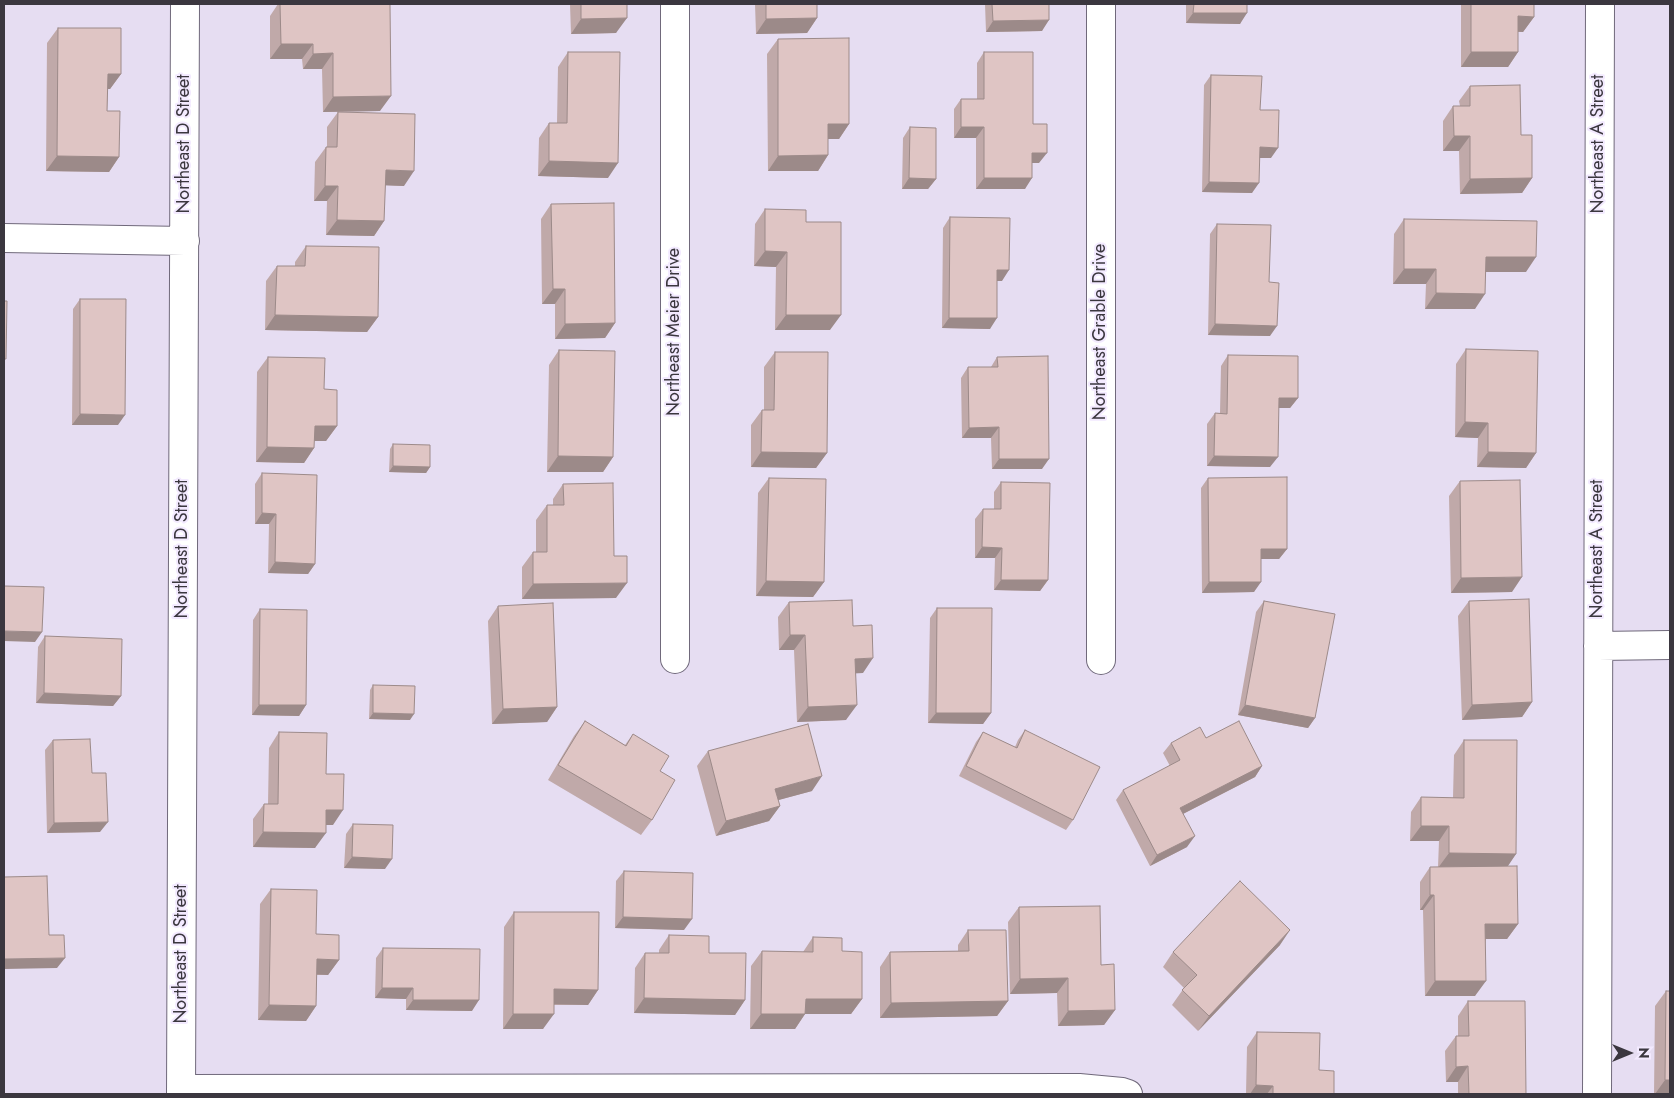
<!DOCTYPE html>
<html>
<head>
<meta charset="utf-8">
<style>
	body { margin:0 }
	#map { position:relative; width:1674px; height:1098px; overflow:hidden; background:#e6ddf2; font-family:Jost,sans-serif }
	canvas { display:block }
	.frame { position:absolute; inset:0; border:5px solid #3b373f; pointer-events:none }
	.north { position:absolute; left:1604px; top:1028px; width:50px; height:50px; -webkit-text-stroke:4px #f3eaff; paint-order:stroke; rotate:90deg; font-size:14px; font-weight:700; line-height:20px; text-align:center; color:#3b373f }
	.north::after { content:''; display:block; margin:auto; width:18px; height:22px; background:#3b373f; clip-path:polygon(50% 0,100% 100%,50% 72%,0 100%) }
</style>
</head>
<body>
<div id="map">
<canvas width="1674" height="1098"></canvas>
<div class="frame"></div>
<div class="north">N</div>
</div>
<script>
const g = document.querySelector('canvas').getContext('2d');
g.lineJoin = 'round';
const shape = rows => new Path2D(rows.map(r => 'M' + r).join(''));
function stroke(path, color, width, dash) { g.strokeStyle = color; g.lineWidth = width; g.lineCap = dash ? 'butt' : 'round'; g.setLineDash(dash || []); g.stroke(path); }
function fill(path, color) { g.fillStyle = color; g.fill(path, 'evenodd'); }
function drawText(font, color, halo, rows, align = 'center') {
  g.font = font + ' Jost,sans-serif'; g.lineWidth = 4; g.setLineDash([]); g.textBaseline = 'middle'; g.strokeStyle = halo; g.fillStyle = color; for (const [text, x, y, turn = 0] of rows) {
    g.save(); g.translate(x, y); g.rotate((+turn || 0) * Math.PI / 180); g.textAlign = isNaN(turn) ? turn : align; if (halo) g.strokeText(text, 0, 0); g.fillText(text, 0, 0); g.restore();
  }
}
const minor = shape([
	[675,4,675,659],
	[1101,4,1101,660],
	[4,238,185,241],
	[1598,646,1670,645],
	[181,1089,1079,1088,1122,1092,1128,1094],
	[181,1094,185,4],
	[1597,1094,1600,4]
]);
stroke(minor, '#70697b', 30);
stroke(minor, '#fff', 28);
fill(shape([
	[278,4,390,4,380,111,323,112,322,69,303,69,302,59,270,59,270,16],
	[570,4,627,4,616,33,571,34],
	[755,4,817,4,817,18,807,33,756,34],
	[985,4,1049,4,1042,31,986,32],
	[1186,4,1247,4,1240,24,1186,23],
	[1461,4,1534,4,1534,17,1523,32,1518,32,1518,52,1508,67,1461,67],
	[58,28,121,74,110,89,108,89,107,111,119,157,109,172,46,171,47,43],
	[778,39,849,124,839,139,828,139,828,155,818,171,768,171,767,54],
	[568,52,608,178,538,176,539,138,549,123,557,123,558,67],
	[984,52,1033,124,1039,163,1032,163,1025,189,976,189,976,138,954,138,954,109,961,99,977,99,977,63],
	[1211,75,1260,110,1271,158,1260,158,1252,193,1202,192,1204,85],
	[1470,86,1521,135,1532,178,1522,193,1460,194,1459,151,1443,151,1443,121,1453,106,1460,106,1459,101],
	[338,112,404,186,385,185,384,221,374,236,326,235,327,201,314,201,315,162,326,147,327,147,327,127],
	[910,127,936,179,928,189,902,189,903,138],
	[551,204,615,323,605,338,555,339,555,304,542,304,541,219],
	[765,209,806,222,830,330,775,330,776,267,754,266,755,224],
	[950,217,1002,281,997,281,990,329,942,328,943,228],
	[1404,219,1526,272,1486,272,1475,309,1425,309,1426,284,1393,284,1394,234],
	[1217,224,1269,282,1270,336,1208,335,1210,234],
	[306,246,378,317,367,332,265,330,266,281,277,266,295,266,295,262],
	[80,299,118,425,72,425,73,309],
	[1466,349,1536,453,1526,468,1477,467,1478,438,1455,437,1456,364],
	[559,350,613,457,603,472,547,472,549,365],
	[775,352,827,453,816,468,751,467,751,425,762,410,764,410,764,367],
	[1228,355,1298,398,1290,408,1278,408,1270,467,1207,466,1207,424,1215,413,1220,413,1221,366],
	[268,357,324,389,337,426,326,441,314,441,314,448,304,463,256,462,257,372],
	[997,357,1042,469,992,469,991,438,962,438,961,378,968,367,991,367],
	[393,444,430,467,426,473,389,472,390,449],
	[262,473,315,564,308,574,268,573,269,524,255,524,255,484],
	[769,478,824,582,813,597,756,596,758,493],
	[1208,478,1287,549,1279,559,1261,559,1254,592,1202,593,1201,488],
	[1460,481,1512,592,1451,593,1449,496],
	[1001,482,1048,580,1040,591,994,590,995,558,975,558,975,519,983,509,994,509,994,492],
	[563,484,614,556,616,598,522,599,522,567,533,552,536,552,536,520,547,505,553,505,553,499],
	[1264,601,1315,718,1308,728,1238,715,1256,612],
	[1469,601,1532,702,1522,717,1462,720,1458,616],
	[789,602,853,626,863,673,856,673,846,720,797,722,794,650,779,650,778,617],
	[498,606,557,707,547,722,492,724,488,621],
	[937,608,991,713,983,724,928,723,930,618],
	[260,609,306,705,299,716,252,715,253,620],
	[45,636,121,696,113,706,36,703,38,647],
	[373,685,410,720,369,719,370,690],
	[585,721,625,745,633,734,660,771,652,820,641,835,548,780,574,736],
	[1025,730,1073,820,1066,830,959,776,976,742,983,732,1015,747,1018,740],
	[279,732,326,774,333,825,326,825,315,848,253,847,253,819,264,804,268,804,269,748],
	[1206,738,1262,766,1255,777,1183,814,1187,847,1150,866,1116,800,1123,790,1170,766,1163,753,1171,743],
	[53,740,92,773,100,832,47,833,45,750],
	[1464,740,1516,854,1507,866,1518,924,1507,939,1486,939,1475,996,1425,996,1423,910,1420,910,1420,882,1430,867,1438,867,1439,841,1410,841,1411,812,1421,797,1453,798,1454,755],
	[708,751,812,791,778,800,780,806,769,821,716,836,697,766],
	[353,824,385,869,344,868,346,834],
	[624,871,684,930,615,928,616,881],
	[271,889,316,934,339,960,328,975,317,975,316,1006,306,1021,258,1020,260,904],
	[1019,907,1101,965,1115,1010,1104,1025,1058,1026,1057,993,1010,994,1008,922],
	[514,912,598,990,588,1005,554,1005,543,1029,503,1029,504,927],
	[968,930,1008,1001,997,1016,880,1018,880,967,890,952,958,951,958,945],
	[669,935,709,953,745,1000,735,1015,634,1013,635,968,645,953,659,953,659,950],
	[813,937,842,951,862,999,851,1014,805,1014,795,1029,750,1029,751,966,762,951,803,952],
	[1280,945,1198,1031,1172,1005,1184,988,1163,967,1173,952],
	[383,948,472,1011,406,1010,406,999,375,998,376,958],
	[1666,991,1670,1094,1654,1094,1655,1006],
	[1468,1001,1526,1094,1458,1094,1458,1082,1446,1082,1445,1051,1456,1036,1458,1036,1458,1016],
	[1257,1032,1319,1070,1334,1094,1246,1094,1247,1047]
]), '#c0a9a9');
fill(shape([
	[1193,13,1247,13,1240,24,1186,23],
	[1518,16,1534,17,1523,32,1508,31],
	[627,18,616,33,571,34,581,19],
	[817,18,807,33,756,34,766,19],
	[1049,20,1042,31,986,32,993,21],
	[281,44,313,44,302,59,270,59],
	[1471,52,1518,52,1508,67,1461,67],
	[333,53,322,69,303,69,313,54],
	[108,74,121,74,110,89,97,89],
	[391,96,380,111,323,112,333,97],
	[828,124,849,124,839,139,818,139],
	[961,127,984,127,976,138,954,138],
	[1454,136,1470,136,1459,151,1443,151],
	[1260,147,1278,148,1271,158,1253,158],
	[1032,153,1047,153,1039,163,1025,163],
	[828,155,818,171,768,171,778,156],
	[57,156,119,157,109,172,46,171],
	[549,161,618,163,608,178,538,176],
	[386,170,414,171,404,186,375,185],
	[909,178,936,179,928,189,902,189],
	[984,178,1032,178,1025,189,976,189],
	[1532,178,1522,193,1460,194,1470,179],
	[1209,182,1259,183,1252,193,1202,192],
	[325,186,338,186,327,201,314,201],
	[337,220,384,221,374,236,326,235],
	[765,251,787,252,776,267,754,266],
	[1486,257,1536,257,1526,272,1475,272],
	[1404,269,1436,269,1426,284,1393,284],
	[997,270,1009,270,1002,281,990,281],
	[553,289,565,289,555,304,542,304],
	[1436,293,1485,294,1475,309,1425,309],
	[275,315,378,317,367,332,265,330],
	[786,315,841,315,830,330,775,330],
	[949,318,997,318,990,329,942,328],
	[615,323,605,338,555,339,565,324],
	[1215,324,1277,326,1270,336,1208,335],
	[1279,398,1298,398,1290,408,1271,408],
	[80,414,125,415,118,425,72,425],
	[1465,422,1488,423,1478,438,1455,437],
	[315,426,337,426,326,441,304,441],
	[999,427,991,438,962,438,969,428],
	[267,447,314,448,304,463,256,462],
	[761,452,827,453,816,468,751,467],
	[1488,452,1536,453,1526,468,1477,467],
	[558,456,613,457,603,472,547,472],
	[1214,456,1278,457,1270,467,1207,466],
	[999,459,1049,459,1042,469,992,469],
	[393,466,430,467,426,473,389,472],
	[262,513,276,514,269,524,255,524],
	[982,547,1002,548,995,558,975,558],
	[1261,549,1287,549,1279,559,1254,559],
	[275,562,315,564,308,574,268,573],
	[1522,577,1512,592,1451,593,1461,578],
	[1001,580,1048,580,1040,591,994,590],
	[766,581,824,582,813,597,756,596],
	[1209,582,1261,582,1254,592,1202,593],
	[627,583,616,598,522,599,533,584],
	[4,631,42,632,35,642,4,641],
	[790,635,805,635,794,650,779,650],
	[873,658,863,673,844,674,855,659],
	[44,693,121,696,113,706,36,703],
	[1532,702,1522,717,1462,720,1472,705],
	[259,705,306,705,299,716,252,715],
	[857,705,846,720,797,722,808,707],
	[1245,705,1315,718,1308,728,1238,715],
	[557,707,547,722,492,724,503,709],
	[373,713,414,714,410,720,369,719],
	[936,713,991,713,983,724,928,723],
	[1262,766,1255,777,1173,819,1180,808],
	[822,776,812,791,764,804,775,789],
	[780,806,769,821,716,836,726,821],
	[326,810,343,810,333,825,316,825],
	[108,822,100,832,47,833,54,823],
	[1421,826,1449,826,1439,841,1410,841],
	[263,832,326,833,315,848,253,847],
	[1195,836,1187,847,1150,866,1157,855],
	[1449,853,1516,854,1506,869,1438,868],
	[352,857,392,859,385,869,344,868],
	[1430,895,1434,895,1423,910,1420,910],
	[623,917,692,919,684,930,615,928],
	[1485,924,1518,924,1507,939,1475,939],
	[1290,930,1280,945,1198,1031,1209,1016],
	[65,958,57,968,4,969,4,959],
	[317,959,339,960,328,975,307,974],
	[1068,978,1057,993,1010,994,1020,979],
	[1435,981,1486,981,1475,996,1425,996],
	[382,988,413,988,406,999,375,998],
	[554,989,598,990,588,1005,544,1004],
	[644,998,745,1000,735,1015,634,1013],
	[806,999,862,999,851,1014,795,1014],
	[413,1000,479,1000,472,1011,406,1010],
	[1008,1001,997,1016,880,1018,891,1003],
	[269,1005,316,1006,306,1021,258,1020],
	[1115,1010,1104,1025,1058,1026,1068,1011],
	[513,1014,554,1014,543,1029,503,1029],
	[761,1014,805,1014,795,1029,750,1029],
	[1468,1066,1458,1082,1446,1082,1456,1067],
	[1665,1080,1670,1080,1670,1094,1655,1094],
	[1256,1085,1273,1086,1267,1094,1250,1094]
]), '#9c8a89');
const building = shape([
	[280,4,390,4,391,96,333,97,333,53,313,54,313,44,281,44,280,4],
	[581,4,627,4,627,18,581,19,581,4],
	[766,4,817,4,817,18,766,19,766,4],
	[992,4,1049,4,1049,20,993,21,992,4],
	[1194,4,1247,4,1247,13,1193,13,1194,4],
	[1471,4,1534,4,1534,17,1518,16,1518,52,1471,52,1471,4],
	[58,28,121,28,121,74,108,74,107,111,120,111,119,157,57,156,58,28],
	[849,38,849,124,828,124,828,155,778,156,778,39,849,38],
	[568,52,620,52,618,163,549,161,549,123,567,123,568,52],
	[984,52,1033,52,1033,124,1047,124,1047,153,1032,153,1032,178,984,178,984,127,961,127,961,99,984,99,984,52],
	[1211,75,1262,76,1260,110,1279,110,1278,148,1260,147,1259,183,1209,182,1211,75],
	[1520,85,1521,135,1532,135,1532,178,1470,179,1470,136,1454,136,1453,106,1470,106,1470,86,1520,85],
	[338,112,415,114,414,171,386,170,384,221,337,220,338,186,325,186,326,147,337,147,338,112],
	[910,127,936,128,936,179,909,178,910,127],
	[614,203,615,323,565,324,565,289,553,289,551,204,614,203],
	[765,209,806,210,806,222,841,222,841,315,786,315,787,252,765,251,765,209],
	[950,217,1010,218,1009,270,997,270,997,318,949,318,950,217],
	[1404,219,1537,221,1536,257,1486,257,1485,294,1436,293,1436,269,1404,269,1404,219],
	[1217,224,1271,225,1269,282,1279,283,1277,326,1215,324,1217,224],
	[306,246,379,247,378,317,275,315,277,266,305,266,306,246],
	[80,299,126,299,125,415,80,414,80,299],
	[4,301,7,301,6,359,4,359,4,301],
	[1466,349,1538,351,1536,453,1488,452,1488,423,1465,422,1466,349],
	[559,350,615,351,613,457,558,456,559,350],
	[775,352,828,352,827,453,761,452,762,410,774,410,775,352],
	[1228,355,1298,356,1298,398,1279,398,1278,457,1214,456,1215,413,1227,414,1228,355],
	[1048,356,1049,459,999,459,999,427,969,428,968,367,998,367,997,357,1048,356],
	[268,357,325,358,324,389,337,390,337,426,315,426,314,448,267,447,268,357],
	[393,444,430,445,430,467,393,466,393,444],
	[262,473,317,475,315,564,275,562,276,514,262,513,262,473],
	[1287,477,1287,549,1261,549,1261,582,1209,582,1208,478,1287,477],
	[769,478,826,479,824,582,766,581,769,478],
	[1520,480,1522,577,1461,578,1460,481,1520,480],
	[1001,482,1050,483,1048,580,1001,580,1002,548,982,547,983,509,1001,509,1001,482],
	[613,483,614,556,627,556,627,583,533,584,533,552,547,552,547,505,564,505,563,484,613,483],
	[4,586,44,587,42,632,4,631,4,586],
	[1529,599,1532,702,1472,705,1469,601,1529,599],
	[852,600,853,626,872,625,873,658,855,659,857,705,808,707,805,635,790,635,789,602,852,600],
	[1264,601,1335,614,1315,718,1245,705,1264,601],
	[553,603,557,707,503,709,498,606,553,603],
	[937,608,992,608,991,713,936,713,937,608],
	[260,609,307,610,306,705,259,705,260,609],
	[45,636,122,639,121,696,44,693,45,636],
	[373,685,415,686,414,714,373,713,373,685],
	[585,721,626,746,633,734,669,756,660,771,675,780,652,820,558,765,585,721],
	[1239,721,1262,766,1180,808,1195,836,1157,855,1123,790,1180,760,1171,743,1200,727,1206,738,1239,721],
	[808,724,822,776,775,789,780,806,726,821,708,751,808,724],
	[1025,730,1100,767,1073,820,966,766,983,732,1017,748,1025,730],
	[279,732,327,733,326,774,344,774,343,810,326,810,326,833,263,832,264,804,278,804,279,732],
	[90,739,92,773,106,773,108,822,54,823,53,740,90,739],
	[1464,740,1517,740,1516,854,1449,853,1449,826,1421,826,1421,797,1464,798,1464,740],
	[353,824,393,825,392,859,352,857,353,824],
	[1517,866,1518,924,1485,924,1486,981,1435,981,1434,895,1430,895,1430,867,1517,866],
	[624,871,693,873,692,919,623,917,624,871],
	[47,876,49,935,64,935,65,958,4,959,4,877,47,876],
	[1240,881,1290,930,1209,1016,1182,990,1197,975,1173,952,1240,881],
	[271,889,317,890,316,934,339,935,339,960,317,959,316,1006,269,1005,271,889],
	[1100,906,1101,965,1114,964,1115,1010,1068,1011,1068,978,1020,979,1019,907,1100,906],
	[514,912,599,912,598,990,554,989,554,1014,513,1014,514,912],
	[968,930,1006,930,1008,1001,891,1003,890,952,969,951,968,930],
	[669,935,709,936,709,953,746,953,745,1000,644,998,645,953,669,953,669,935],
	[813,937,842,938,842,951,862,952,862,999,806,999,805,1014,761,1014,762,951,813,952,813,937],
	[383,948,480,949,479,1000,413,1000,413,988,382,988,383,948],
	[1666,991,1670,991,1670,1080,1665,1080,1666,991],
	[1468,1001,1525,1001,1526,1094,1469,1094,1468,1066,1456,1067,1456,1036,1469,1036,1468,1001],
	[1257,1032,1320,1033,1319,1070,1334,1071,1334,1094,1273,1094,1273,1086,1256,1085,1257,1032]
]);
fill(building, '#dfc5c4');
stroke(building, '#9c8a89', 1);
drawText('18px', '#3b373f', '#f3eaff', [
	["Northeast D Street",185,144,-90],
	["Northeast A Street",1599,144,-90],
	["Northeast Meier Drive",675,332,-90],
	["Northeast Grable Drive",1101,332,-90],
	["Northeast D Street",183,549,-90],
	["Northeast A Street",1598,549,-90],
	["Northeast D Street",182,954,-90]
]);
</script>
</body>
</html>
